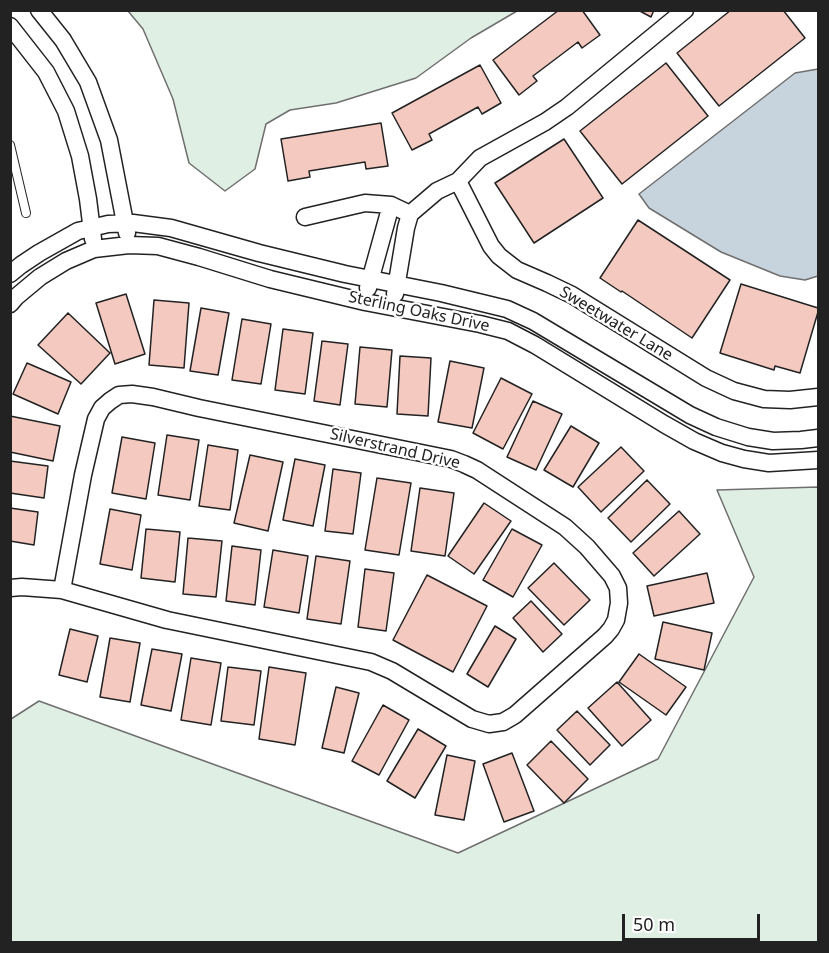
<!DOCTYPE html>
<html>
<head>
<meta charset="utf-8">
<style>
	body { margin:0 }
	#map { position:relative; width:829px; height:953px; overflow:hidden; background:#fff; font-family:"Noto Sans",sans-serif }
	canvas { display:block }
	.frame { position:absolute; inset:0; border:12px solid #222; pointer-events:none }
	.scale { position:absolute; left:622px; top:914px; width:138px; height:27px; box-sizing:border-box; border:3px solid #222; border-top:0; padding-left:8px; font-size:18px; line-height:21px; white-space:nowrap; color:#222; -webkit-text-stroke:4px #fff; paint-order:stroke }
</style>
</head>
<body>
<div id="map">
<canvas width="829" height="953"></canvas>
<div class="frame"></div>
<div class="scale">50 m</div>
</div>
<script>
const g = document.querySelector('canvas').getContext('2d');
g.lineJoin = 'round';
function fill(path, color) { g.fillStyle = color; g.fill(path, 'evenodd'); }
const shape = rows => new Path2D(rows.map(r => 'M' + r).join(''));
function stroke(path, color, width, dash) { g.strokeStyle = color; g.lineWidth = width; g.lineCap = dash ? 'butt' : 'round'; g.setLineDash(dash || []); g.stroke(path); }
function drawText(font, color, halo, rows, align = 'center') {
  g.font = font + ' "Noto Sans",sans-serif'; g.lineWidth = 4.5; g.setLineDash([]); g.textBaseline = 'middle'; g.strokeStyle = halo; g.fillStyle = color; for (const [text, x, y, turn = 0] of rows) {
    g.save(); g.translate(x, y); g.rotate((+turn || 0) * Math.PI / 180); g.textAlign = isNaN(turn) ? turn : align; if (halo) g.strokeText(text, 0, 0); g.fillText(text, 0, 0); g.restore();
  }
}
const green = shape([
	[128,11,517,11,471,38,416,78,336,103,290,110,266,124,255,169,225,191,189,163,173,99,143,29,128,11],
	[818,487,818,942,11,942,11,719,39,701,458,853,658,759,754,577,717,490,818,487]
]);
fill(green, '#e0efe3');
stroke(green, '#6f6f6f', 1.5);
const water = shape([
	[818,69,818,276,805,280,780,276,721,252,649,208,639,194,795,73,818,69]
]);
fill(water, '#c7d3dd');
stroke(water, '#6f6f6f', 1.5);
const building = shape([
	[559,10,582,10,600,35,582,48,578,42,533,76,537,81,519,95,493,60,559,10],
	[638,10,654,10,651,17,638,10],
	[731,10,783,10,805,38,719,106,677,53,731,10],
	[666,63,708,116,622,184,580,131,666,63],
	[480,65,501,103,482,114,478,107,429,134,432,140,412,150,392,113,480,65],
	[381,123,388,166,366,169,365,162,309,171,310,177,288,181,281,139,381,123],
	[564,139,603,198,534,243,495,183,564,139],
	[638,220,730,280,692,338,622,291,621,292,600,278,638,220],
	[741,284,818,308,818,312,800,373,775,366,774,370,720,353,741,284],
	[126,294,145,354,115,364,96,303,126,294],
	[154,300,189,303,184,368,149,365,154,300],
	[201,308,229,313,218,375,190,371,201,308],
	[68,313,110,353,81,384,38,345,68,313],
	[242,319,271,324,261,384,232,380,242,319],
	[283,329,313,333,305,394,275,390,283,329],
	[322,341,348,344,340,405,314,401,322,341],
	[360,347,392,350,387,407,355,404,360,347],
	[400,356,431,358,428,416,397,414,400,356],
	[450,361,484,368,472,428,438,422,450,361],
	[27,363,71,382,58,414,13,394,27,363],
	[501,378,532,394,503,449,473,433,501,378],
	[533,401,562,414,536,470,507,457,533,401],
	[10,416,60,426,53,461,10,452,10,416],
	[571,426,599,443,573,487,544,470,571,426],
	[167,435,199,440,190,500,158,495,167,435],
	[122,437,155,443,146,499,112,493,122,437],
	[208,445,238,450,230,510,199,506,208,445],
	[621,447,644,471,601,512,578,487,621,447],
	[250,455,283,462,268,531,234,523,250,455],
	[295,459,325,465,313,526,283,520,295,459],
	[10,461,48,466,44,498,10,493,10,461],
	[333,469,361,473,353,534,325,531,333,469],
	[377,478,411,483,399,555,365,550,377,478],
	[647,480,670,504,631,542,608,518,647,480],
	[420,488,454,493,445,556,411,551,420,488],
	[484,503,511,521,474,574,448,556,484,503],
	[10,508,38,512,34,545,10,541,10,508],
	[110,509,141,515,132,570,100,564,110,509],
	[679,511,700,534,654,576,633,553,679,511],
	[146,529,180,532,175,582,141,578,146,529],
	[512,529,542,545,513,597,483,580,512,529],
	[188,538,222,541,216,597,183,594,188,538],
	[232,546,261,550,255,605,226,601,232,546],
	[273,550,308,556,299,613,264,607,273,550],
	[316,556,350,561,341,624,307,619,316,556],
	[554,563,590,600,564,625,528,588,554,563],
	[365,569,394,573,386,631,358,627,365,569],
	[707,573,714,603,654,616,647,586,707,573],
	[427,575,487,606,453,672,393,640,427,575],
	[531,601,562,634,543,652,513,618,531,601],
	[663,622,712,633,704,670,655,659,663,622],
	[495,626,516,639,488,687,467,674,495,626],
	[70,629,98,636,87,682,59,675,70,629],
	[110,638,140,643,130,702,100,697,110,638],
	[152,649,182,654,171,711,141,705,152,649],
	[639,654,686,687,666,715,619,682,639,654],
	[191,658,221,663,211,725,181,720,191,658],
	[228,667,261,671,254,725,221,721,228,667],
	[269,667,306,673,295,745,259,739,269,667],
	[617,682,651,720,622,746,588,708,617,682],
	[336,687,359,693,344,753,322,748,336,687],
	[383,705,409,720,379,775,352,761,383,705],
	[577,711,610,745,590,765,557,730,577,711],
	[418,729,446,746,415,798,387,781,418,729],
	[551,741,588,779,564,803,527,765,551,741],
	[512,753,534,811,504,822,483,764,512,753],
	[447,755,475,761,464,820,435,815,447,755]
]);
fill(building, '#f3c9c0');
stroke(building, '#222', 1.5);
const service = shape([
	[10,145,26,213]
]);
const minor = shape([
	[39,10,63,40,88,82,109,140,127,233],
	[10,26,46,72,66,111,80,156,88,199,93,239],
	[458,181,491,246,499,256,517,270,547,283,572,295,706,378,734,391,764,399,790,400,818,397],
	[305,217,365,203,391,205,410,214],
	[10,274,21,265,39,253,78,231,108,224,133,223,171,228,259,253,345,274,441,293,507,309,533,321,690,415,716,427,748,437,773,441,801,440,818,438],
	[368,288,391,205],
	[395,294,406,228,410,214,437,191,458,181,480,158,545,122,567,107,685,10],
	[10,304,16,297,40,277,66,261,94,249,129,245,158,246,199,257,270,279,365,302,480,324,508,331,535,345,664,424,694,441,722,453,744,459,769,463,818,460],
	[132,394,153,397,199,408,451,459,464,464,477,470,565,527,587,547,612,576,618,588,619,603,616,620,611,629,605,636,515,715,503,722,489,724,472,719,392,671,371,662,167,620,62,590,83,475,96,419,102,408,110,401,119,395,132,394],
	[10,588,22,587,62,590]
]);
stroke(service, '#222', 10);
stroke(minor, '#222', 19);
stroke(service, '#fff', 8);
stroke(minor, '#fff', 16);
drawText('16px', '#222', '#fff', [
	["Sterling Oaks Drive",419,312,12],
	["Sweetwater Lane",616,324,31],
	["Silverstrand Drive",395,449,13]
]);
</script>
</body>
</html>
